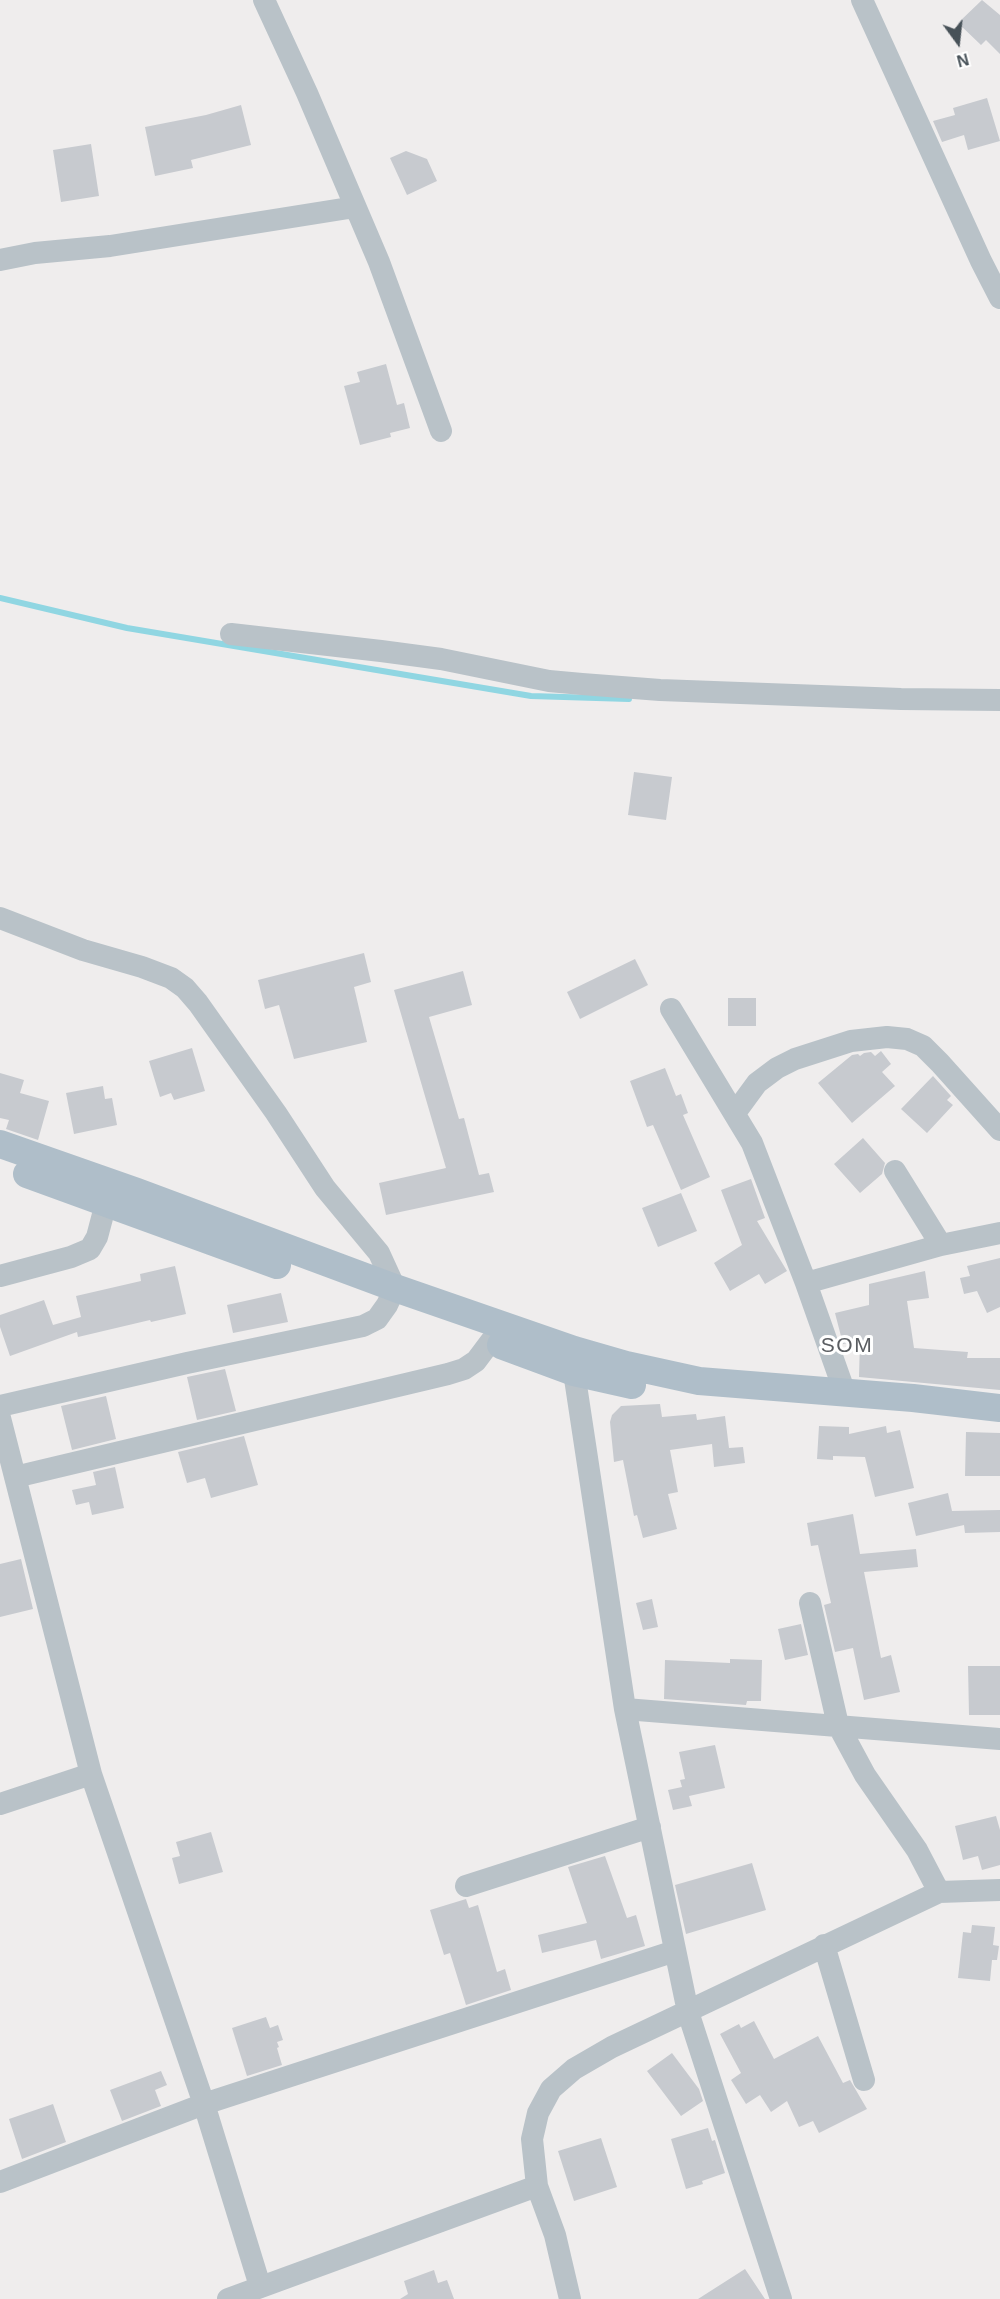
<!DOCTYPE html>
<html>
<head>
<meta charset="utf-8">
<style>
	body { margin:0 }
	#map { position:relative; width:1000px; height:2299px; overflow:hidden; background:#efeded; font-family:Helvetica,sans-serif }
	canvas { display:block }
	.north { position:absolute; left:928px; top:12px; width:60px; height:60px; -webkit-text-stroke:4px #fff; paint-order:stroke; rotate:165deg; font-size:16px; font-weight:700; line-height:24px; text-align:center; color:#475158 }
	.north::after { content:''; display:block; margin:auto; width:21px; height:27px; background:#475158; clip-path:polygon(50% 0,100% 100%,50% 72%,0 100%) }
</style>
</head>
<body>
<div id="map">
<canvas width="1000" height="2299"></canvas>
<div class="north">N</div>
</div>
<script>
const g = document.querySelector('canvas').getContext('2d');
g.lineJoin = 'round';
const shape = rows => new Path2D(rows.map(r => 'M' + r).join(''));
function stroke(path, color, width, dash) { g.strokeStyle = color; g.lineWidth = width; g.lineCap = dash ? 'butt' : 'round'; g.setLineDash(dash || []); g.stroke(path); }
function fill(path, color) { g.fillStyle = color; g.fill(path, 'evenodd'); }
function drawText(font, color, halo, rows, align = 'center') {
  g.font = font + ' Helvetica,sans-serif'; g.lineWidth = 6; g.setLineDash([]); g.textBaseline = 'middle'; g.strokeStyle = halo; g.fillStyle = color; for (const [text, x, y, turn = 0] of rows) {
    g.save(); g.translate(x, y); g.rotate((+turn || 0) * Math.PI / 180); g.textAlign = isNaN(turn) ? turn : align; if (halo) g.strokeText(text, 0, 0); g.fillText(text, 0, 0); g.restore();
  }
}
stroke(shape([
	[0,598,127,628,531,696,629,699]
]), '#90d6e2', 6);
fill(shape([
	[982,0,1000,15,1000,54,986,40,981,45,958,23],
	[987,98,1000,141,968,150,964,135,942,142,933,121,955,115,953,108],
	[241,105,251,145,191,160,193,168,155,176,145,127,206,115],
	[91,144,99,196,61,202,53,150],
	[406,151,427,159,437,181,407,195,390,158],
	[386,364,397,405,404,403,410,428,390,433,391,437,360,445,344,386,360,382,357,372],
	[634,772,672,777,666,820,628,815],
	[364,953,371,982,354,987,367,1042,294,1059,279,1005,265,1009,258,980],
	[635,959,648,985,580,1019,567,992],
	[463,971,472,1005,429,1017,459,1119,464,1118,479,1175,489,1173,494,1192,386,1215,379,1183,446,1168,394,990],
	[728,998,756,998,756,1026,728,1026],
	[192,1048,205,1091,174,1100,171,1093,160,1097,149,1061],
	[881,1051,891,1064,882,1072,895,1086,852,1123,818,1083,852,1055,858,1054,860,1056,864,1053,871,1052,875,1056],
	[665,1068,676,1096,681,1094,688,1113,683,1115,710,1177,681,1190,653,1125,647,1127,630,1081],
	[0,1073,24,1080,20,1093,49,1101,38,1140,6,1129,9,1120,0,1118],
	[933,1076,951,1096,947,1100,953,1105,927,1133,901,1109],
	[103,1086,105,1099,112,1098,117,1125,74,1134,66,1093],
	[863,1138,885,1163,882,1174,860,1193,834,1164],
	[751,1179,765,1218,757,1221,787,1271,765,1284,759,1274,730,1291,714,1263,742,1245,721,1190],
	[681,1193,697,1231,658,1247,642,1208],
	[1000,1258,1000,1307,987,1313,977,1291,964,1294,960,1278,970,1276,967,1266],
	[175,1266,186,1314,151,1322,150,1320,78,1337,77,1332,10,1356,0,1327,0,1315,44,1300,53,1325,81,1317,76,1296,141,1281,140,1274],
	[925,1271,929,1298,907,1301,914,1348,968,1352,967,1358,1000,1358,1000,1390,859,1377,860,1340,843,1344,835,1313,869,1305,869,1284],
	[281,1293,288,1322,233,1333,227,1305],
	[225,1369,236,1411,197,1420,187,1377],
	[106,1396,116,1439,72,1450,61,1406],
	[660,1404,662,1417,696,1414,697,1420,725,1416,729,1448,743,1447,745,1463,714,1467,712,1444,670,1450,678,1492,668,1494,677,1529,643,1538,637,1515,634,1516,623,1460,614,1462,610,1422,612,1415,621,1406],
	[819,1426,849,1427,849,1434,886,1426,887,1433,900,1430,914,1488,875,1497,865,1457,833,1456,833,1460,817,1459],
	[966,1432,1000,1433,1000,1476,965,1476],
	[244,1436,258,1485,211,1498,205,1478,187,1483,178,1452],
	[115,1467,124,1508,92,1515,89,1502,76,1505,72,1490,96,1485,93,1472],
	[948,1493,952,1511,1000,1510,1000,1532,965,1533,964,1525,916,1536,908,1503],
	[853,1514,860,1554,916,1549,918,1567,864,1572,881,1658,891,1655,900,1692,864,1700,853,1648,835,1652,824,1605,831,1603,818,1545,811,1546,807,1523],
	[21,1559,33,1609,0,1617,0,1564],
	[652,1599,658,1627,643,1630,636,1603],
	[801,1624,808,1655,785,1660,778,1629],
	[730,1659,762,1660,761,1701,747,1701,746,1705,664,1699,665,1660,730,1663],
	[968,1666,1000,1666,1000,1715,969,1715],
	[715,1745,725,1788,689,1796,692,1806,673,1810,668,1790,682,1787,680,1780,685,1779,679,1752],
	[996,1816,1000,1830,1000,1865,982,1870,978,1856,963,1860,955,1826],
	[211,1832,223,1872,179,1884,172,1858,180,1856,176,1842],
	[605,1856,627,1918,636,1915,645,1946,601,1959,596,1940,542,1953,538,1935,587,1923,568,1867],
	[752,1863,766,1910,686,1934,675,1885],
	[466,1899,469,1908,478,1905,497,1972,505,1969,511,1990,466,2005,450,1953,444,1955,430,1910],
	[972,1925,995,1927,993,1945,999,1946,997,1960,992,1960,990,1981,958,1978,963,1932,971,1933],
	[266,2017,270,2028,278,2025,283,2040,277,2042,279,2047,277,2048,282,2065,247,2076,232,2028],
	[754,2021,774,2059,818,2036,843,2083,850,2080,867,2109,819,2133,813,2121,799,2127,787,2101,771,2112,760,2095,746,2104,731,2080,741,2073,720,2034,739,2024,741,2028],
	[672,2053,699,2089,703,2101,681,2116,647,2071],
	[161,2071,167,2085,155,2090,161,2106,122,2121,110,2090],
	[53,2104,66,2142,22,2159,9,2119],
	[708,2128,712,2141,715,2140,725,2173,702,2181,703,2184,686,2189,671,2139],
	[601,2138,617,2187,574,2201,558,2151],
	[745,2269,765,2299,698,2299],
	[434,2270,438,2283,447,2280,454,2299,400,2299,408,2294,404,2281]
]), '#c7cacf');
stroke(shape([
	[264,0,307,93,379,262,441,431],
	[862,0,981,261,1000,298],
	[0,260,35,253,110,246,355,207],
	[231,634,381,651,441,659,549,681,582,684,660,690,901,699,1000,700],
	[0,918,83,950,142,967,171,978,185,988,198,1003,276,1113,325,1188,379,1253,395,1288,387,1305,377,1319,363,1326,187,1363,0,1406],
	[671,1009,752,1143,806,1283,845,1393],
	[735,1113,757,1083,777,1068,795,1059,851,1041,887,1037,907,1039,923,1046,940,1063,1000,1130],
	[895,1171,941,1245],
	[0,1276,71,1257,90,1249,97,1237,106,1203],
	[806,1283,941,1245,1000,1233],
	[574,1357,574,1372,625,1709,688,2012,781,2299],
	[0,1418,91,1774,204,2104,260,2286],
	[15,1477,448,1374,464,1369,476,1361,491,1341],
	[810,1603,838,1725,865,1775,917,1850,939,1892],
	[625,1709,1000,1739],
	[0,1804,91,1774],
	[466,1886,650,1827],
	[824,1945,864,2080],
	[0,2182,204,2104,675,1951],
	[228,2299,537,2186],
	[570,2299,555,2235,537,2186,532,2139,538,2113,551,2089,574,2069,612,2047,939,1892,1000,1890]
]), '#b9c2c8', 22);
stroke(shape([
	[0,1144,137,1192,395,1288,574,1350,626,1365,699,1381,913,1398,1000,1408],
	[27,1174,277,1265],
	[501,1345,574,1372,632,1385]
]), '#afbec9', 28);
g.letterSpacing = '1.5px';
drawText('21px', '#5a5d61', '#fff', [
	["SOM",847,1346]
]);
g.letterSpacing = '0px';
</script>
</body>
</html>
